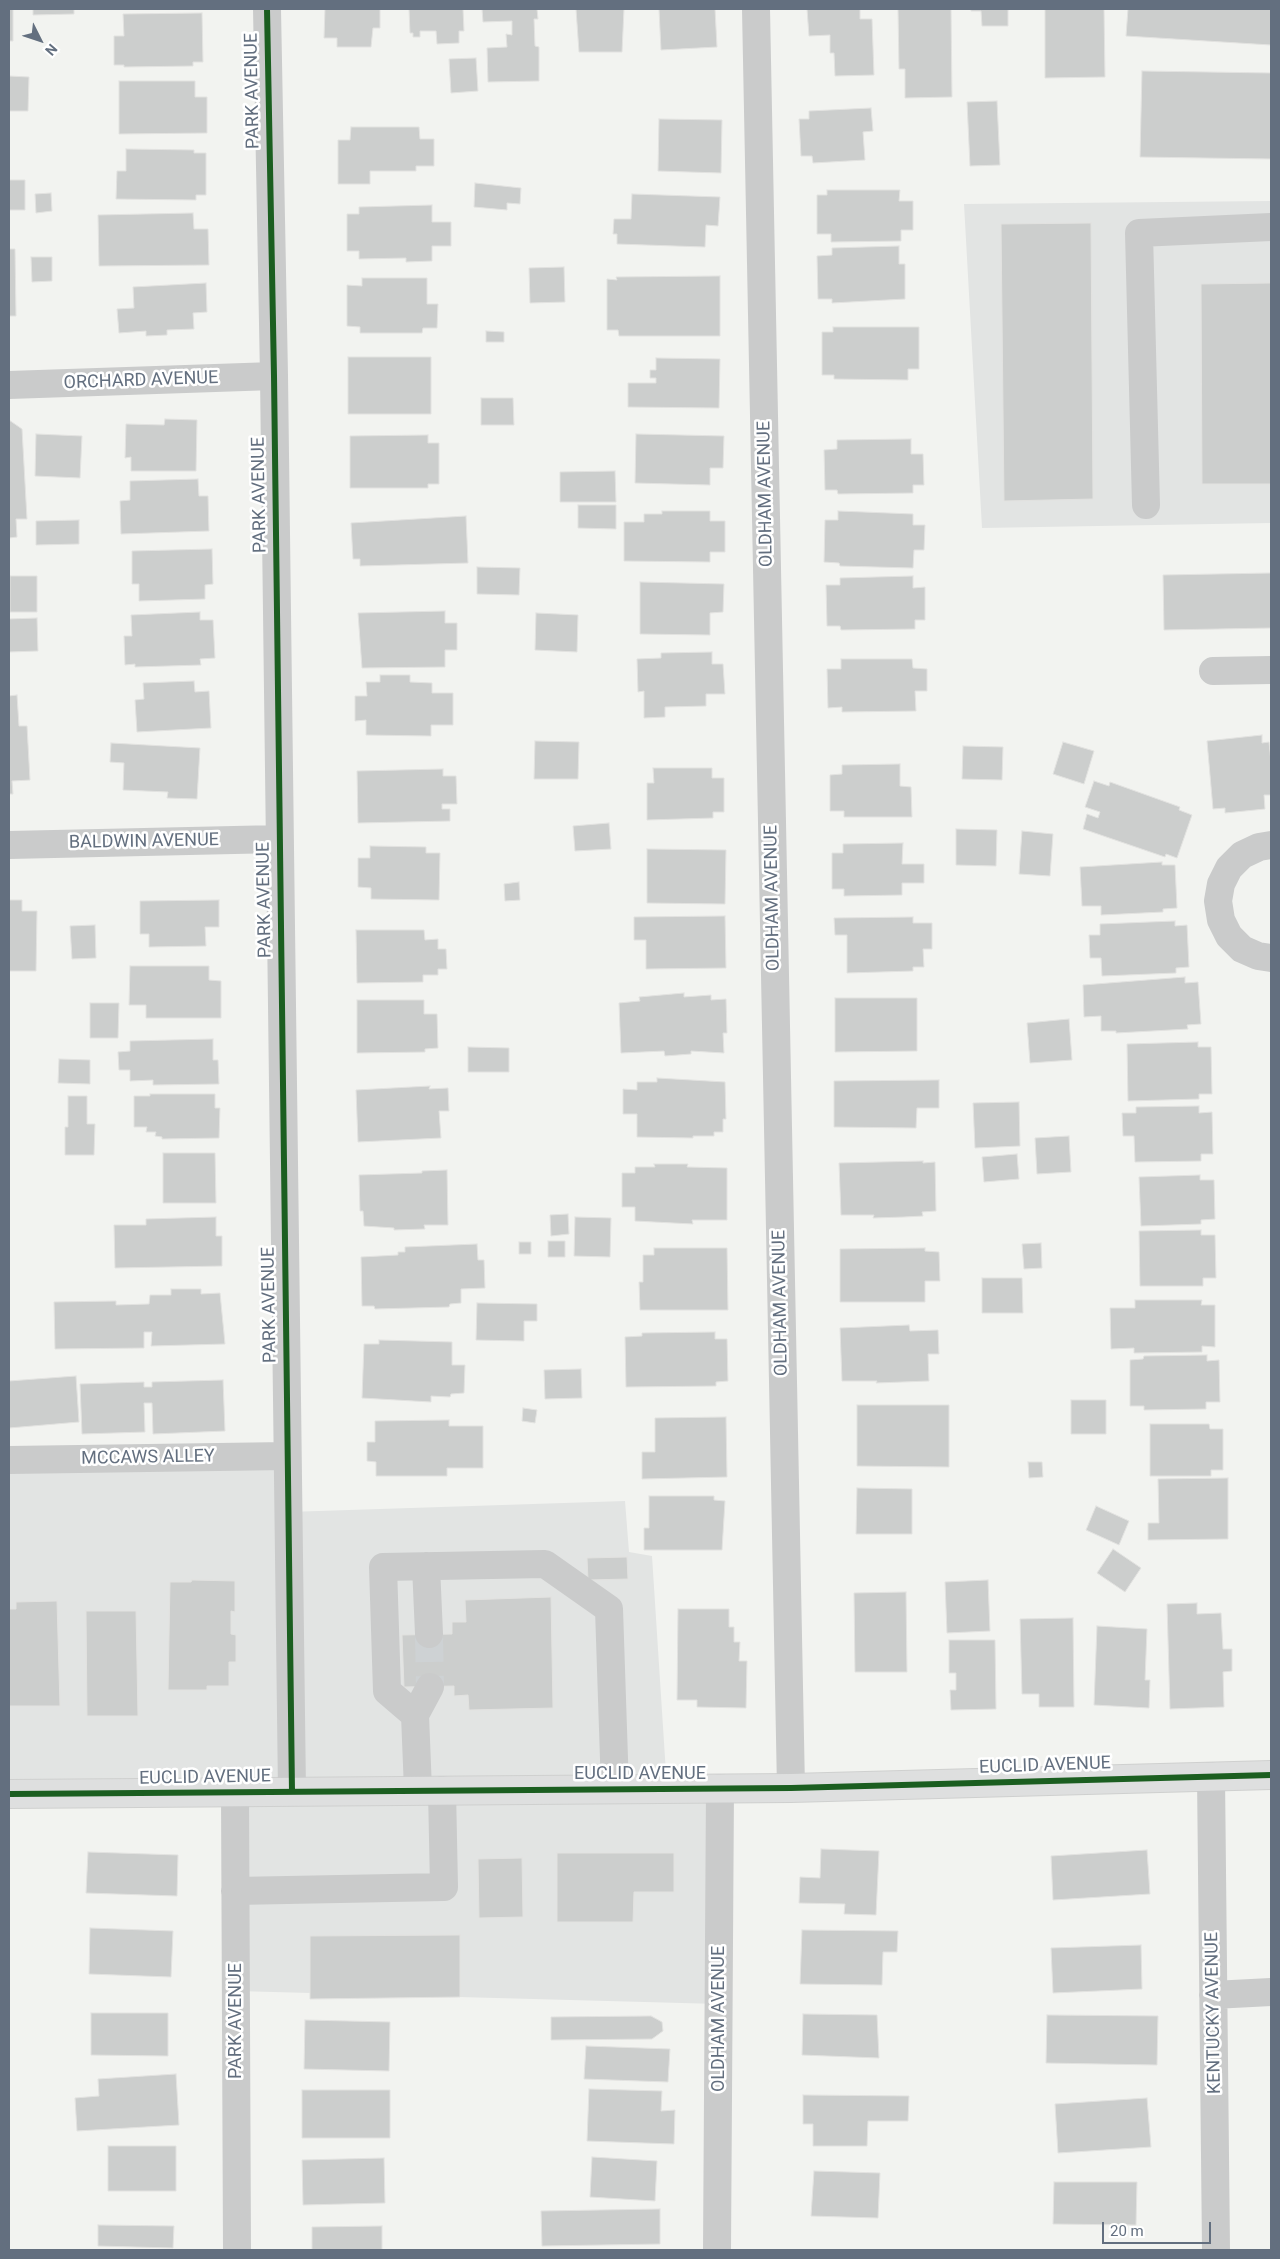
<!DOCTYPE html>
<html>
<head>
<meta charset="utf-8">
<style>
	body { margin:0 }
	#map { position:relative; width:1280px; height:2259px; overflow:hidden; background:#f2f3f0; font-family:Roboto,sans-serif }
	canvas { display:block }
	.frame { position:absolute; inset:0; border:10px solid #636f7f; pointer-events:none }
	.north { position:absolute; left:15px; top:15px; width:50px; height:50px; -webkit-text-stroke:4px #fff; paint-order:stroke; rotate:131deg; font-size:14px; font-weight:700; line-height:20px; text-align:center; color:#636f7f }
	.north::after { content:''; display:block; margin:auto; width:18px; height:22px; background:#636f7f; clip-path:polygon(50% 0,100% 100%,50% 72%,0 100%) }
	.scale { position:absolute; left:1102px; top:2222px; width:109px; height:22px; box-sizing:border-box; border:2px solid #636f7f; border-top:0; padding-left:6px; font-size:15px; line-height:18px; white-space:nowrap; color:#636f7f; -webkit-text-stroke:4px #fff; paint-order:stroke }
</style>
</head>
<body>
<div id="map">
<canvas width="1280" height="2259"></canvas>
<div class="frame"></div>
<div class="north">N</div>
<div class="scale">20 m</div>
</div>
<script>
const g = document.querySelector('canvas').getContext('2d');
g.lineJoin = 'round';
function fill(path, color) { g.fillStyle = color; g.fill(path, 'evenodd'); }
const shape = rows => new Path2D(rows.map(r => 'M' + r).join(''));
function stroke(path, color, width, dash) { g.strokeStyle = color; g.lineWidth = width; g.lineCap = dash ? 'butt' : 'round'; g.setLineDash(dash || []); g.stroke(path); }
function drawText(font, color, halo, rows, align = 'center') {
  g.font = font + ' Roboto,sans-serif'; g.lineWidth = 5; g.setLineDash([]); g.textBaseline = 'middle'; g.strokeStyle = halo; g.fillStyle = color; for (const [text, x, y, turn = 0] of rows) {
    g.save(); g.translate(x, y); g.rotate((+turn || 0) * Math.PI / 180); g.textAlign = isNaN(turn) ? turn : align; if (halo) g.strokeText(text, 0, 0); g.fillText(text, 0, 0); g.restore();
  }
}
fill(shape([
	[1271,201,1271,523,982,528,964,204],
	[287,1456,288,1512,625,1501,629,1552,652,1556,667,1789,720,1788,719,2004,236,1991,235,1793,9,1794,9,1460]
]), '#e2e4e3');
const building = shape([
	[9,9,13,9,13,41,9,41,9,9],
	[33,9,74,9,74,14,33,15,33,9],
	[325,9,380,9,380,28,373,28,371,47,337,47,337,38,324,38,325,9],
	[409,9,463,9,464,31,459,31,459,43,437,44,436,31,420,31,420,37,413,37,413,33,410,33,409,9],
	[482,9,537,9,538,19,534,19,535,46,539,47,539,81,488,82,487,48,507,47,506,34,512,35,512,21,483,22,482,9],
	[576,9,624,9,622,52,579,52,576,9],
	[659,9,715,9,717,47,661,50,659,9],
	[807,9,860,9,860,19,872,19,874,75,835,76,834,53,830,53,830,35,809,36,807,9],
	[898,9,951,9,952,97,905,98,905,69,899,69,898,9],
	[971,9,1011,9,1008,10,1008,26,982,26,981,11,971,11,971,9],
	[1045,9,1104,9,1105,77,1045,78,1045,9],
	[1128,9,1271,9,1271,45,1126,36,1128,9],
	[202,13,203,62,193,62,193,66,124,67,124,65,114,65,114,36,124,36,123,14,202,13],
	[476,58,478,91,451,93,449,59,476,58],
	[1142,71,1271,73,1271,159,1140,157,1142,71],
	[9,76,29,77,28,111,9,111,9,76],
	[119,81,195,81,195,97,207,97,207,133,119,134,119,81],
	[997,101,1000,165,970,166,967,102,997,101],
	[871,108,873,131,863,132,865,160,813,163,812,156,801,156,799,119,809,119,809,111,871,108],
	[659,119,722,120,721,173,658,171,659,119],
	[351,127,419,127,420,139,434,139,434,166,416,166,416,171,370,171,370,184,338,184,338,140,350,140,351,127],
	[126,149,194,150,194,153,206,153,206,195,196,195,196,200,116,199,117,171,126,171,126,149],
	[9,180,25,180,25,210,9,210,9,180],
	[475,183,521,188,520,204,507,203,507,210,474,207,475,183],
	[827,190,900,190,899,201,913,201,913,230,901,230,901,241,831,242,831,234,817,234,817,195,827,195,827,190],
	[51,193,52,211,36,213,35,194,51,193],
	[632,194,720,197,718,226,706,225,705,247,617,244,617,234,613,234,614,219,631,219,632,194],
	[432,205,432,222,451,222,451,246,432,246,432,261,406,262,406,258,359,259,359,251,347,251,347,214,359,214,359,207,432,205],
	[193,213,194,229,208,229,209,265,99,266,98,215,193,213],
	[1091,223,1093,499,1004,501,1001,224,1091,223],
	[899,246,899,264,905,264,905,299,832,303,832,299,818,299,817,256,832,255,832,248,899,246],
	[9,249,15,249,16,316,9,316,9,326,9,249],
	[31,257,52,257,52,281,32,282,31,257],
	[564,267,565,302,530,303,529,268,564,267],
	[720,276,720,336,619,336,618,330,607,330,607,279,617,280,616,277,720,276],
	[362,278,427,278,427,304,438,304,437,328,423,328,422,333,360,333,360,327,347,326,347,285,362,286,362,278],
	[206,283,207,312,193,313,194,329,167,330,167,335,146,336,146,331,119,333,117,309,134,308,133,287,206,283],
	[1271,283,1271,484,1202,484,1201,284,1271,283],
	[833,327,919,327,919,369,908,369,908,380,834,379,834,375,822,375,822,332,833,332,833,327],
	[486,331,504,332,504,342,486,342,486,331],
	[348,357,431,357,431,414,348,414,348,357],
	[656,358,720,359,719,408,628,407,628,383,656,383,656,378,650,378,650,370,656,370,656,358],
	[481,398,513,398,514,425,481,425,481,398],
	[165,419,197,420,196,471,131,471,131,457,125,458,126,424,164,425,165,419],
	[9,420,22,429,27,519,16,519,17,537,9,538,9,420],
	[36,434,82,436,80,478,35,476,36,434],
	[636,434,724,436,723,468,710,468,710,485,635,483,636,434],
	[428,435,428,443,439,443,439,484,428,484,428,488,350,488,350,436,428,435],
	[911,439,911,454,923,454,924,485,913,485,913,493,838,494,837,490,825,490,824,450,837,449,837,440,911,439],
	[615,471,616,502,560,502,560,472,615,471],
	[198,479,199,496,208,496,209,531,121,534,120,501,130,500,130,481,198,479],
	[578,505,616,505,616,529,578,528,578,505],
	[662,511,710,511,710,521,725,521,725,552,710,552,710,562,624,561,624,522,644,522,644,514,662,514,662,511],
	[838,511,913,514,913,525,925,525,924,550,914,550,913,568,840,566,839,563,824,562,825,520,838,520,838,511],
	[466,516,468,563,360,566,360,559,353,559,351,523,466,516],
	[79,520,79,544,36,545,36,521,79,520],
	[212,549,213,584,205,585,205,599,139,601,139,584,132,584,132,551,212,549],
	[477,567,520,568,519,595,477,594,477,567],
	[1271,573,1271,628,1164,630,1163,575,1271,573],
	[10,576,37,576,37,612,10,612,10,576],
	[913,576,913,588,925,587,925,620,915,620,915,629,841,630,840,626,827,626,826,585,840,585,840,578,913,576],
	[640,582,724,584,723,612,710,613,710,635,640,634,640,582],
	[445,611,445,623,457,623,457,650,445,650,445,667,362,668,358,613,445,611],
	[200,612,200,620,213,620,215,658,200,659,201,665,135,667,135,664,125,665,124,636,132,636,131,615,200,612],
	[536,613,578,615,577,652,535,650,536,613],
	[37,618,38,651,9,652,9,619,37,618],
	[712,652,712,664,723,664,725,694,706,694,706,706,665,707,665,717,644,718,644,691,638,692,637,659,661,658,661,653,712,652],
	[841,659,912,659,913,668,927,669,927,691,915,691,916,711,842,712,842,707,828,708,827,669,841,669,841,659],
	[380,675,410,675,410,682,432,683,432,693,453,693,453,725,431,725,431,736,366,735,366,720,355,721,355,696,367,696,366,682,380,682,380,675],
	[194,681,195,692,209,691,211,728,137,732,135,700,144,699,143,683,194,681],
	[17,695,19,726,27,726,30,780,12,781,13,794,9,794,9,696,17,695],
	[1262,735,1262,743,1269,742,1271,762,1271,795,1264,795,1265,809,1225,813,1225,808,1213,809,1207,741,1262,735],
	[535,741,579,742,578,779,534,779,535,741],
	[1063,742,1094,751,1084,784,1053,774,1063,742],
	[111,743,200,748,197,799,167,798,168,792,123,790,124,763,110,762,111,743],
	[963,746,1003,747,1002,780,962,779,963,746],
	[900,764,900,786,911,787,912,817,844,817,844,811,830,811,830,775,842,774,842,765,900,764],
	[653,768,712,768,712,778,724,778,724,812,713,812,713,818,647,820,647,783,654,783,653,768],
	[443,769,443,776,456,776,457,804,442,804,442,809,450,809,450,821,358,823,357,771,443,769],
	[1094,781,1109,786,1110,782,1180,807,1179,810,1192,815,1177,858,1166,854,1165,857,1083,829,1087,814,1098,818,1100,812,1085,807,1094,781],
	[609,823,611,849,575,851,573,826,609,823],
	[956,829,997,830,996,866,956,865,956,829],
	[1022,831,1053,834,1050,876,1019,874,1022,831],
	[903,843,902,864,924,864,924,883,902,883,902,895,844,896,844,889,832,889,832,853,843,853,843,844,903,843],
	[370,846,426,847,426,853,440,853,439,900,371,899,371,888,358,887,358,858,370,858,370,846],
	[647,849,726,850,725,904,647,903,647,849],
	[1162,862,1162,865,1175,865,1177,908,1163,909,1163,912,1101,915,1101,906,1082,906,1080,867,1162,862],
	[519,882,520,900,505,901,504,884,519,882],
	[9,900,22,900,22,911,37,911,36,971,9,971,9,900],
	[219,900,219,927,205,927,206,946,149,947,149,934,140,934,140,901,219,900],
	[725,916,726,968,646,969,646,940,634,940,634,917,725,916],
	[913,917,913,923,932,923,932,949,923,949,924,967,913,967,913,971,847,973,847,935,835,935,834,918,913,917],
	[1175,921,1175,926,1187,925,1189,967,1176,968,1176,973,1102,976,1101,958,1090,958,1089,935,1100,935,1100,924,1175,921],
	[95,925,96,958,72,959,70,926,95,925],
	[356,930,424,930,425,940,438,939,438,949,446,949,447,969,438,969,438,975,423,975,423,982,357,983,356,930],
	[130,966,209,966,209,980,221,981,221,1018,146,1018,146,1005,129,1005,130,966],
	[1185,977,1185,983,1198,982,1201,1024,1187,1025,1188,1029,1116,1033,1116,1031,1101,1031,1101,1016,1084,1017,1083,985,1185,977],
	[684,993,684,997,711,995,711,1000,726,999,727,1033,723,1033,724,1053,691,1051,691,1054,665,1056,664,1051,621,1053,619,1003,640,1001,639,997,684,993],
	[835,998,917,998,917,1051,835,1052,835,998],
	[357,1000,424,1000,424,1014,437,1014,438,1048,425,1049,425,1052,357,1053,357,1000],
	[90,1003,119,1003,118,1038,90,1038,90,1003],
	[1069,1019,1072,1060,1030,1063,1027,1023,1069,1019],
	[213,1039,213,1060,218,1060,219,1084,153,1085,153,1080,130,1081,130,1070,119,1070,118,1052,130,1051,130,1041,213,1039],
	[1198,1042,1198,1047,1211,1047,1212,1094,1199,1094,1199,1099,1128,1101,1127,1044,1198,1042],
	[468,1047,509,1048,509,1072,468,1072,468,1047],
	[59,1059,90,1060,90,1084,58,1083,59,1059],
	[657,1078,725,1082,726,1119,723,1119,723,1132,714,1132,714,1136,693,1136,693,1138,637,1137,637,1114,623,1114,623,1089,637,1090,637,1082,657,1082,657,1078],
	[939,1080,939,1108,917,1108,916,1128,834,1127,834,1081,939,1080],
	[430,1086,429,1089,448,1088,449,1111,439,1111,441,1138,358,1142,356,1090,430,1086],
	[150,1094,215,1094,215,1108,220,1108,219,1138,162,1139,162,1137,155,1136,156,1132,146,1132,147,1127,134,1127,134,1096,150,1096,150,1094],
	[68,1096,87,1096,87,1124,95,1124,94,1155,65,1155,65,1127,68,1127,68,1096],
	[1019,1102,1020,1146,975,1148,973,1103,1019,1102],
	[1199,1106,1199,1113,1212,1112,1213,1154,1201,1154,1201,1161,1135,1162,1134,1136,1123,1136,1122,1113,1136,1113,1136,1107,1199,1106],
	[1069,1136,1071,1172,1037,1174,1035,1138,1069,1136],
	[163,1153,215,1153,216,1203,163,1203,163,1153],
	[1017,1154,1019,1179,984,1182,982,1157,1017,1154],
	[923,1161,923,1163,935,1162,936,1211,922,1212,923,1216,904,1217,873,1218,874,1215,841,1215,839,1163,923,1161],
	[654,1164,688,1164,687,1167,727,1168,727,1220,692,1220,693,1224,635,1221,635,1207,622,1207,622,1173,635,1173,635,1167,655,1167,654,1164],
	[447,1170,448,1225,424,1225,425,1229,394,1230,394,1228,364,1226,363,1211,360,1211,359,1175,422,1173,422,1171,447,1170],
	[1200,1175,1200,1180,1214,1180,1215,1219,1201,1220,1201,1224,1141,1226,1139,1177,1200,1175],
	[568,1214,569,1234,551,1236,550,1215,568,1214],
	[216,1217,216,1236,222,1236,222,1266,115,1268,114,1225,146,1225,146,1219,216,1217],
	[575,1217,611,1218,610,1257,574,1256,575,1217],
	[1201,1230,1201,1235,1215,1235,1216,1278,1203,1278,1203,1286,1140,1286,1139,1231,1201,1230],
	[548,1241,565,1241,565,1257,548,1257,548,1241],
	[519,1242,531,1242,531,1254,519,1254,519,1242],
	[1041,1243,1042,1268,1024,1269,1022,1244,1041,1243],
	[477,1244,478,1260,484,1260,485,1288,461,1289,461,1303,450,1304,449,1307,375,1309,374,1306,362,1306,361,1257,398,1255,398,1252,405,1252,405,1247,477,1244],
	[654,1248,727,1248,728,1310,640,1310,639,1282,643,1282,643,1255,654,1255,654,1248],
	[925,1248,925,1251,939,1252,940,1281,925,1281,925,1302,840,1302,840,1249,925,1248],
	[982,1278,1022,1278,1023,1313,982,1313,982,1278],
	[171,1289,201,1289,201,1294,220,1293,225,1344,151,1346,152,1332,144,1332,144,1348,55,1349,54,1302,116,1301,116,1305,149,1304,150,1295,171,1295,171,1289],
	[1135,1300,1202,1300,1201,1305,1215,1305,1215,1347,1202,1346,1202,1352,1134,1353,1134,1348,1111,1349,1110,1308,1135,1308,1135,1300],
	[477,1303,537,1304,537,1321,524,1321,524,1341,476,1340,477,1303],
	[909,1325,910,1331,938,1330,939,1354,928,1354,929,1381,876,1383,877,1381,842,1381,840,1328,909,1325],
	[715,1332,715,1339,727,1339,728,1381,716,1382,716,1386,626,1387,625,1337,642,1336,642,1333,715,1332],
	[379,1340,452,1342,452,1365,465,1365,464,1393,451,1394,450,1397,431,1396,431,1402,362,1398,364,1344,379,1344,379,1340],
	[1207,1355,1207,1361,1219,1360,1220,1402,1206,1402,1206,1409,1144,1410,1144,1406,1130,1406,1130,1360,1143,1359,1144,1356,1207,1355],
	[581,1369,582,1398,545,1399,544,1370,581,1369],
	[76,1376,79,1422,9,1428,9,1381,76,1376],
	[223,1380,225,1431,153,1434,152,1403,144,1403,145,1432,82,1434,80,1384,144,1382,144,1387,152,1387,152,1382,223,1380],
	[1071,1400,1106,1400,1106,1434,1071,1434,1071,1400],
	[857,1405,949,1405,949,1467,857,1466,857,1405],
	[523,1408,537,1410,535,1423,522,1421,523,1408],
	[726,1417,727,1477,642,1479,642,1452,655,1452,655,1418,726,1417],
	[449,1420,449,1426,483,1426,483,1468,447,1468,447,1476,376,1476,376,1462,367,1461,367,1442,375,1442,375,1421,449,1420],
	[1150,1424,1209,1424,1210,1429,1223,1429,1223,1470,1211,1470,1211,1476,1150,1476,1150,1424],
	[1028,1462,1042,1462,1043,1477,1029,1478,1028,1462],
	[1228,1478,1228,1539,1148,1540,1148,1523,1159,1523,1158,1479,1228,1478],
	[857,1488,912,1489,912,1534,856,1534,857,1488],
	[649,1496,714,1496,714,1500,725,1501,722,1550,644,1550,644,1528,649,1528,649,1496],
	[1096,1506,1129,1521,1119,1545,1086,1530,1096,1506],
	[1113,1549,1141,1568,1125,1592,1097,1573,1113,1549],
	[627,1557,628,1579,588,1580,587,1558,627,1557],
	[192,1580,235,1581,235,1612,231,1611,231,1634,236,1635,236,1662,229,1662,229,1686,207,1686,207,1690,168,1690,170,1582,191,1582,192,1580],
	[988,1580,990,1631,947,1633,945,1582,988,1580],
	[906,1592,907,1672,855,1672,854,1593,906,1592],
	[551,1597,553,1708,469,1710,468,1695,454,1696,454,1686,404,1687,402,1635,452,1634,452,1622,466,1622,465,1600,551,1597],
	[57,1601,60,1706,9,1706,9,1609,16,1609,16,1602,57,1601],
	[1197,1603,1197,1614,1221,1613,1223,1649,1232,1649,1232,1671,1223,1672,1224,1707,1170,1709,1167,1604,1197,1603],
	[678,1609,729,1609,729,1627,734,1627,734,1642,740,1642,739,1661,747,1661,746,1708,697,1707,697,1700,677,1700,678,1609],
	[86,1611,136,1611,138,1716,87,1716,86,1611],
	[1073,1618,1074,1707,1039,1707,1039,1694,1022,1694,1020,1619,1073,1618],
	[1097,1626,1147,1629,1145,1680,1150,1680,1149,1708,1094,1705,1097,1626],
	[949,1640,995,1640,996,1709,951,1710,950,1690,956,1690,956,1673,949,1673,949,1640],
	[821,1849,879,1851,876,1915,844,1914,845,1904,799,1903,800,1877,820,1878,821,1849],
	[1147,1850,1150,1894,1053,1900,1051,1856,1147,1850],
	[88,1852,178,1855,177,1896,86,1893,88,1852],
	[557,1853,674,1853,674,1892,634,1892,633,1922,557,1922,557,1853],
	[522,1858,523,1917,479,1918,478,1859,522,1858],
	[90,1928,173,1931,171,1977,89,1974,90,1928],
	[802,1930,898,1931,897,1952,883,1952,882,1985,800,1984,802,1930],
	[460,1935,460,1997,310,1999,310,1936,460,1935],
	[1141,1945,1142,1989,1053,1993,1051,1948,1141,1945],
	[91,2013,168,2013,168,2056,91,2055,91,2013],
	[803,2014,877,2015,879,2058,802,2055,803,2014],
	[1047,2015,1158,2016,1157,2065,1046,2063,1047,2015],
	[651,2016,662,2022,663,2031,652,2039,551,2040,551,2017,651,2016],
	[305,2020,390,2022,389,2071,304,2069,305,2020],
	[586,2046,670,2049,668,2082,584,2079,586,2046],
	[176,2074,179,2125,77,2131,75,2098,99,2096,98,2079,176,2074],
	[589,2089,662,2091,661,2111,675,2110,674,2144,587,2141,589,2089],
	[302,2090,390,2090,390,2138,302,2138,302,2090],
	[803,2095,909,2096,908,2121,868,2121,867,2146,813,2146,813,2124,803,2124,803,2095],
	[1147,2098,1151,2147,1058,2153,1055,2104,1147,2098],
	[108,2146,176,2146,176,2191,108,2191,108,2146],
	[592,2157,657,2161,655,2201,590,2197,592,2157],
	[384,2158,385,2203,303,2205,302,2160,384,2158],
	[814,2171,880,2173,878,2218,811,2216,814,2171],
	[1054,2182,1137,2182,1136,2225,1053,2224,1054,2182],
	[660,2209,660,2244,542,2246,541,2211,660,2209],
	[98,2225,174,2226,173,2248,98,2246,98,2225],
	[382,2226,382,2250,312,2250,312,2227,382,2226]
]);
fill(building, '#cccecd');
stroke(building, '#e2e2e0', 1);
stroke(shape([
	[429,1634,430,1687]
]), '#ced2d4', 28, [28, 14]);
const major = shape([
	[9,1794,791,1788,1271,1775]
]);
stroke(major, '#cfd0cf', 30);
stroke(shape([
	[267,9,274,376,292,1792],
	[756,9,791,1788],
	[9,385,274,376],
	[1146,505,1139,233,1271,227],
	[1213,671,1271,670],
	[9,845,279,839],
	[1271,845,1259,847,1242,855,1229,868,1221,884,1218,901,1221,920,1229,936,1242,949,1258,956,1271,958],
	[9,1460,287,1456],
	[426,1566,429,1634],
	[415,1715,430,1687],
	[1211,1776,1216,2250],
	[418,1790,415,1715,387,1691,383,1567,545,1564,609,1609,615,1789],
	[235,1793,237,2250],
	[235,1891,444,1887,442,1790],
	[1213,1995,1271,1992],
	[717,2250,720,1788]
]), '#cacbcb', 28);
stroke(major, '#dedfdf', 28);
stroke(shape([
	[267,9,274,376,292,1792],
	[9,1794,791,1788,1271,1775]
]), '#1b5e20', 6);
drawText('18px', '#636f7f', '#fff', [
	["PARK AVENUE",253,91,-91],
	["ORCHARD AVENUE",141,381,-2],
	["OLDHAM AVENUE",766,494,-91],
	["PARK AVENUE",260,495,-91],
	["BALDWIN AVENUE",144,842,-1],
	["OLDHAM AVENUE",773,898,-91],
	["PARK AVENUE",265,900,-91],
	["OLDHAM AVENUE",781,1303,-91],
	["PARK AVENUE",270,1305,-91],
	["MCCAWS ALLEY",148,1458,-1],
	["EUCLID AVENUE",1045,1766,-2],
	["EUCLID AVENUE",640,1774],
	["EUCLID AVENUE",205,1778,-1],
	["KENTUCKY AVENUE",1214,2013,-91],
	["OLDHAM AVENUE",719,2019,-90],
	["PARK AVENUE",236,2021,-90]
]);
</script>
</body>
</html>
